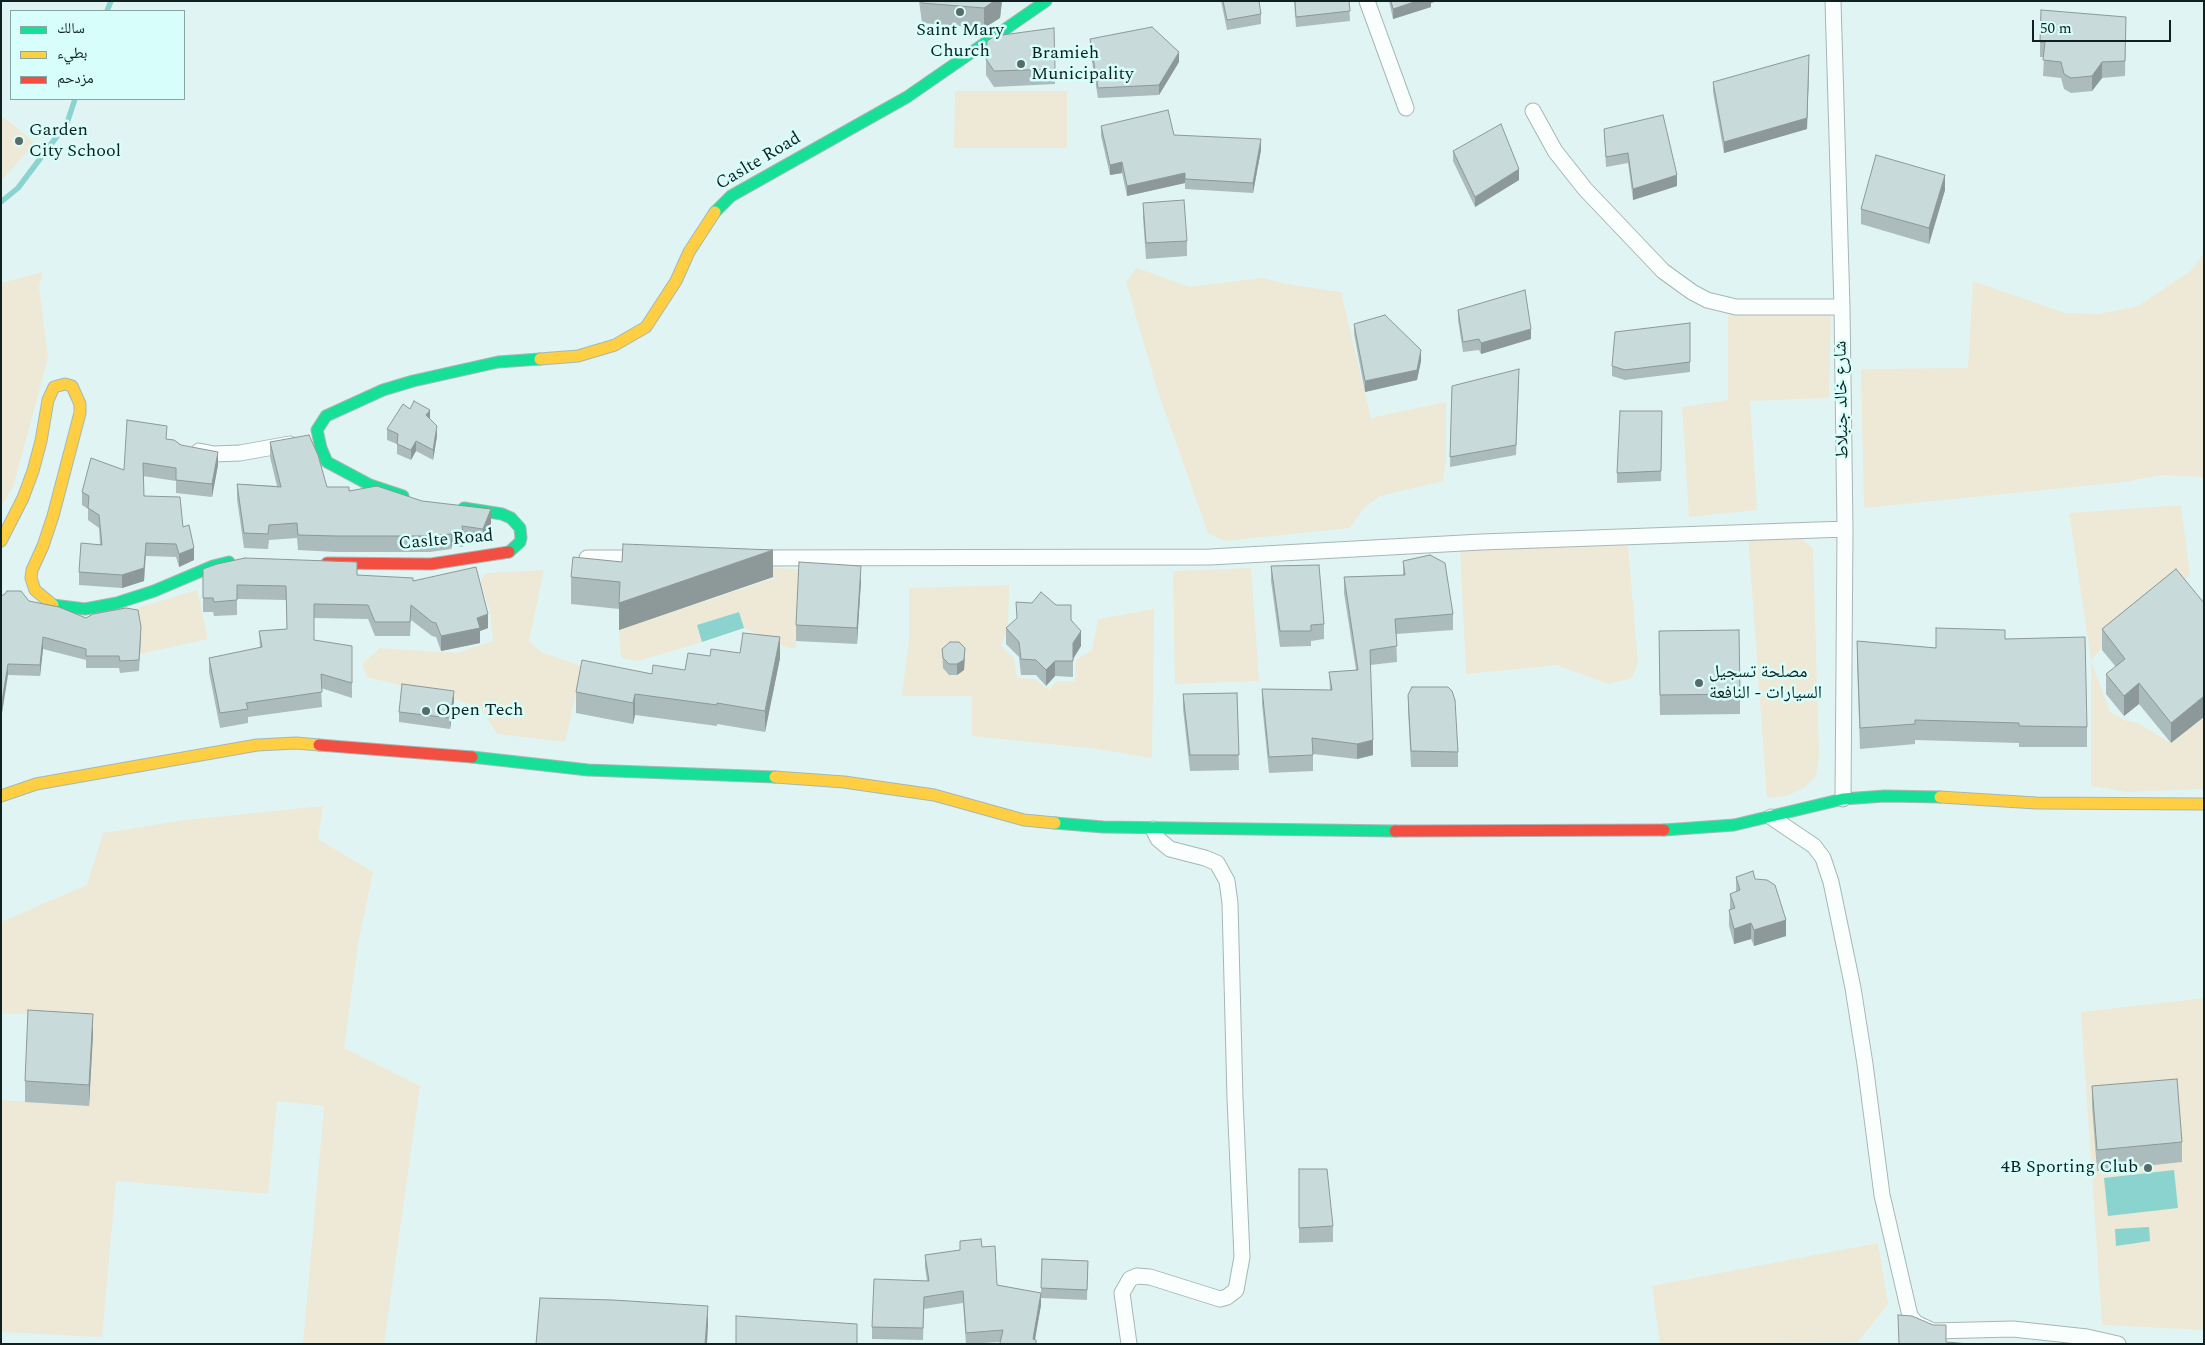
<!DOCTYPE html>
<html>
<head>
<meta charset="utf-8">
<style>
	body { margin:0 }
	#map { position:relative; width:2205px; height:1345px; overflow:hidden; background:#e0f5f3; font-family:Spectral,"Noto Naskh Arabic",serif }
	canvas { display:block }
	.frame { position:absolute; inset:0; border:2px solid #0e2120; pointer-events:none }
	.legend { position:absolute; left:10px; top:10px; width:175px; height:90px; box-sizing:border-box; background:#d7fefa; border:1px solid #87a6a3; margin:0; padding:6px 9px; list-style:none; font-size:15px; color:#0e2120 }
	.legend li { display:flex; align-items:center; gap:10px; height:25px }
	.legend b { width:25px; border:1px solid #87a6a3 }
	.scale { position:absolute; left:2032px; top:20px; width:139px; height:22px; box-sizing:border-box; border:2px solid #0e2120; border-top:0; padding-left:6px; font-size:15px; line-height:18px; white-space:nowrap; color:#0e2120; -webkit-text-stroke:4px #d7fefa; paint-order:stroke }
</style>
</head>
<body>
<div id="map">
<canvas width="2205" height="1345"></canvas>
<div class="frame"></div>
<ul class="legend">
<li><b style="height:6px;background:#16e098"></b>سالك</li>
<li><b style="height:6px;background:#ffcf43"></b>بطيء</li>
<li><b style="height:6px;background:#f24e42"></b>مزدحم</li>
</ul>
<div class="scale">50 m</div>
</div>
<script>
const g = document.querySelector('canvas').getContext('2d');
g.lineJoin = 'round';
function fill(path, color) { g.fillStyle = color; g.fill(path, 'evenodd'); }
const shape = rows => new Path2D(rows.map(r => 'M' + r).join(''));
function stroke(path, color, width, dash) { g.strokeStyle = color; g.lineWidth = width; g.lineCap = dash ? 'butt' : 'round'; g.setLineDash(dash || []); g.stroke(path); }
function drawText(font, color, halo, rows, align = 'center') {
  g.font = font + ' Spectral,"Noto Naskh Arabic",serif'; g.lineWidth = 5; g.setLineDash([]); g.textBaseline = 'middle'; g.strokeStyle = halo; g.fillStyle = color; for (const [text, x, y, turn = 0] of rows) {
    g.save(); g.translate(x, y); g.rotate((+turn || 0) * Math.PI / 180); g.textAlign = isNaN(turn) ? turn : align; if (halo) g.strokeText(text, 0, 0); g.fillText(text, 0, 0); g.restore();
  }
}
fill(shape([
	[955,91,1067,91,1067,148,954,148],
	[4,117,35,143,1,181,1,121],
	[2204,252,2204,477,2162,475,2124,482,1864,508,1861,369,1968,368,1973,281,2065,313,2099,314,2138,306,2192,270],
	[1137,268,1190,287,1262,278,1292,285,1341,292,1371,418,1446,402,1446,459,1443,481,1380,496,1364,508,1350,528,1224,541,1208,533,1157,389,1126,282],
	[43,272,39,287,48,358,13,487,1,507,1,283],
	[1831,314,1829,398,1750,401,1757,510,1689,517,1682,407,1728,400,1728,315],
	[2181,505,2190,575,2104,645,2091,661,2110,712,2127,721,2138,723,2171,743,2204,718,2204,789,2126,792,2091,786,2091,660,2069,513],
	[1748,536,1798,536,1813,548,1819,755,1816,776,1805,787,1787,796,1767,798],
	[1628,546,1638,663,1632,678,1608,684,1557,665,1466,674,1460,549],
	[759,567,836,571,796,641,796,648,788,648,744,628,739,612,697,625,702,642,638,661,621,658,619,630,775,578,759,576],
	[1251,568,1259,681,1175,684,1173,571],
	[544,570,529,641,541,652,582,666,565,742,497,734,481,708,452,698,367,677,362,664,380,648,456,653,493,641,490,610,480,583,486,573],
	[1009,585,1008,630,1001,646,1014,658,1017,678,1035,679,1049,690,1057,681,1075,681,1076,660,1092,650,1098,619,1154,609,1152,758,1098,749,972,736,972,696,902,696,909,639,909,588],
	[197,590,208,639,140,654,137,608],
	[323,806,318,839,373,872,358,944,344,1048,420,1086,384,1344,303,1344,324,1106,277,1101,268,1194,116,1181,102,1337,1,1332,1,1100,89,1106,72,1014,1,1014,1,922,87,885,103,833,185,820],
	[2204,998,2204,1330,2102,1325,2081,1012],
	[1878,1243,1888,1304,1858,1342,1660,1344,1652,1286]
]), '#eee8d6');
fill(shape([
	[739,612,744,628,702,642,697,625],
	[2174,1170,2178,1208,2108,1216,2104,1178],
	[2149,1227,2150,1241,2116,1246,2115,1229]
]), '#8ad3cf');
stroke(shape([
	[107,11,111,1],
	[1,202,18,188,67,123,75,99]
]), '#8ad3cf', 5.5);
const street = shape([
	[1367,1,1406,108],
	[1833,1,1842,307,1845,529,1843,799],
	[1533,111,1555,151,1585,189,1663,271,1692,292,1707,300,1736,307,1842,307],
	[199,451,214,454,240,453,290,444],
	[587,558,641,558],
	[754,558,1210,557,1481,542,1845,529],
	[1771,817,1814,846,1823,858,1831,882,1853,988,1865,1064,1882,1195,1910,1316,1916,1323,1933,1331,2013,1329,2087,1337,2118,1344],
	[1129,1344,1122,1293,1130,1279,1137,1276,1150,1277,1220,1299,1227,1297,1236,1290,1242,1257,1235,1098,1230,903,1227,881,1217,863,1205,858,1170,849,1158,839,1153,829]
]);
const fast = shape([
	[715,212,731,196,907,97,1046,1],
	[403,496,370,485,327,462,321,448,317,430,326,416,383,390,413,381,498,362,540,359],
	[464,508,502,514,511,518,520,528,521,538,520,542,509,552],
	[53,605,85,609,117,603,154,591,213,566,229,562],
	[472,757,588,770,775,777],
	[1055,823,1103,827,1395,831],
	[1664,830,1734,825,1843,799,1885,796,1940,797]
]);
const slow = shape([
	[540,359,578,356,615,345,646,327,676,281,689,252,715,212],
	[1,541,23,498,33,471,41,441,48,400,54,387,65,384,72,386,80,404,80,413,53,516,43,546,32,570,31,578,35,590,53,605],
	[775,777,844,782,934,795,1024,820,1055,823],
	[1,796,36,784,257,745,296,743,319,745],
	[1940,797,2036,803,2204,804]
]);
const jam = shape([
	[327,563,431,564,509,552],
	[319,745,472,757],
	[1395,831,1664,830]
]);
stroke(street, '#a5b7b5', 17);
stroke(fast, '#a5b7b5', 13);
stroke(slow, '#a5b7b5', 13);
stroke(jam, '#a5b7b5', 13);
stroke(street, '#fafefd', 15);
stroke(fast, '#16e098', 11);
stroke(slow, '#ffcf43', 11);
stroke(jam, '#f24e42', 11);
fill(shape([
	[919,1,1002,1,1000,18,984,28,922,23],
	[1221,1,1259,1,1261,14,1261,24,1227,30],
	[1294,1,1349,1,1350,21,1296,27],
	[1389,1,1437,1,1431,3,1431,7,1393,19],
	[2126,17,2125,76,2102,78,2092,91,2071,93,2064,89,2061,78,2043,76,2044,57,2040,57,2040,42],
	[1090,39,1179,62,1159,95,1098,98,1090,50],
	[986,59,1055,69,1055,84,994,87,986,75],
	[1809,65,1807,129,1724,153,1713,92,1713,82],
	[1101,126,1174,135,1261,150,1253,193,1185,189,1185,183,1127,196,1122,173,1110,175,1101,136],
	[1604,129,1677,186,1633,200,1628,163,1606,167],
	[1453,151,1519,180,1475,207,1453,161],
	[1945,190,1929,244,1861,224,1861,209],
	[1143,203,1187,241,1187,256,1146,259,1143,218],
	[1458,310,1531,339,1481,354,1479,350,1463,352,1458,320],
	[1690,323,1690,372,1625,380,1612,376,1612,366],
	[1354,324,1421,361,1417,380,1365,392,1354,334],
	[1519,379,1516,455,1450,467,1452,386],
	[410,409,430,418,437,436,433,460,416,451,411,460,397,454,397,444,387,440,387,429],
	[1662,411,1661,481,1617,483,1617,473],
	[167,439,181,445,218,465,212,497,176,493,176,481,143,476,144,496,183,527,194,560,179,567,176,557,146,556,144,581,122,588,79,585,79,572,100,545,99,528,88,520,88,509,82,505,82,492,124,470],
	[270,442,327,487,349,491,422,501,491,524,483,544,463,541,463,547,452,545,451,549,430,552,336,552,298,550,297,538,269,540,268,549,244,548,237,499,237,484,277,486,270,457],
	[1403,561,1453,614,1453,630,1396,634,1397,662,1370,665,1373,755,1357,759,1313,754,1313,771,1269,773,1262,704,1262,689,1330,690,1329,672,1356,670,1344,593,1344,577,1403,575],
	[622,562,773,577,619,630,619,609,571,604,571,577],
	[1271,566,1324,624,1324,639,1311,641,1311,646,1280,647,1271,581],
	[203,569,357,575,413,581,488,628,480,631,480,643,441,651,436,637,432,636,411,620,410,636,375,636,368,619,314,618,314,640,352,646,352,698,321,688,322,707,248,717,248,723,220,728,209,672,209,658,260,648,259,631,287,629,286,600,237,599,237,615,214,616,213,612,203,612],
	[2176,569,2171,743,2139,704,2124,716,2106,694,2106,674,2116,667,2102,650,2102,629],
	[861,581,857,644,796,641,796,625],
	[1,596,86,618,141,639,139,671,120,673,119,668,86,668,86,660,43,649,40,676,8,675],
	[1071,621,1081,646,1073,659,1073,677,1055,676,1046,686,1036,675,1021,675,1019,657,1006,644,1006,628],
	[2005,639,2087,727,2087,747,2019,747,2019,743,1915,740,1915,744,1860,749,1857,662,1857,641,1936,648],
	[942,649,965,659,964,670,957,675,949,675,943,668],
	[1659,651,1740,694,1740,714,1660,715],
	[740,653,780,658,765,732,717,724,717,726,635,715,633,724,576,713,576,692,685,670,710,656],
	[1237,693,1239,770,1190,771,1183,709,1183,694],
	[1408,695,1458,752,1458,767,1411,767,1408,710],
	[454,701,450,729,399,722,399,712],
	[1736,877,1755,879,1786,936,1754,946,1751,939,1734,944,1729,926,1729,910,1730,910,1730,894,1736,892],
	[93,1034,89,1106,25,1102,25,1081],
	[2092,1086,2182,1142,2182,1162,2097,1171,2092,1106],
	[1299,1169,1333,1226,1333,1242,1299,1243],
	[960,1241,982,1247,997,1285,1041,1293,1042,1259,1088,1261,1087,1300,1041,1298,1041,1305,1035,1340,1036,1344,1000,1344,1000,1342,966,1344,963,1303,924,1309,923,1340,872,1339,872,1327,927,1281,925,1267,925,1255,960,1250]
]), '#acbbbb');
fill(shape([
	[994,1,1002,1,1000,18,984,28,984,8],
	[1417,1,1437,1,1431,3,1431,7,1393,19,1393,9],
	[1179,52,1179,62,1159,95,1159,85],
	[2102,62,2102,78,2092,91,2092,76],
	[1809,65,1807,129,1724,153,1724,142],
	[1261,139,1261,150,1253,193,1253,183],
	[1122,162,1122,173,1110,175,1110,165],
	[1519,169,1519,180,1475,207,1475,197],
	[1185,173,1185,183,1127,196,1127,186],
	[1677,175,1677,186,1633,200,1633,189],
	[1945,175,1945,190,1929,244,1929,228],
	[1531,329,1531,339,1481,354,1481,343],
	[1421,350,1421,361,1417,380,1365,392,1365,381],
	[430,410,430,421,426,415],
	[437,426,437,436,433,460,433,450],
	[416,441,416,451,411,460,411,450],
	[218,452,218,465,212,497,212,484],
	[491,509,491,524,483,544,483,529],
	[452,530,452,545,451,549,451,534],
	[146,543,144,581,122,588,122,575],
	[194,548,194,560,179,567,179,554],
	[773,550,773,577,619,630,619,603],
	[861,566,861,581,857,644,857,628],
	[488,614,488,628,480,631,480,643,441,651,441,636,477,618],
	[1081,631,1081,646,1073,659,1073,677,1073,643],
	[43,637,43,649,40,676,40,665],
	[780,637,780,658,765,732,765,711],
	[965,648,964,670,957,675,957,664],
	[1055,661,1055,676,1046,686,1046,670],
	[8,664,8,675,1,720,1,708],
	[2139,683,2139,704,2124,716,2124,696],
	[454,691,454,701,450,729,450,718],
	[635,694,635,715,633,724,633,703],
	[2204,696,2204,717,2171,743,2171,723],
	[1373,740,1373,755,1357,759,1357,744],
	[1786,920,1786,936,1754,946,1754,930],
	[1751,923,1751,939,1734,944,1734,929],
	[93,1014,93,1034,89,1106,89,1085],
	[1041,1293,1041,1305,1034,1344,1033,1339],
	[708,1306,708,1327,707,1344,705,1344]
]), '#8c9998');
const building = shape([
	[921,1,994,1,984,8,922,3,921,1],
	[1223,1,1259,1,1261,14,1227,20,1223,1],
	[1295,1,1349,1,1350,11,1296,17,1295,1],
	[1391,1,1417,1,1393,9,1391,1],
	[2041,10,2126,17,2125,61,2102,62,2092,76,2071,78,2064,74,2061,62,2043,60,2045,42,2040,42,2041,10],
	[1152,27,1179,52,1159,85,1098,88,1090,39,1152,27],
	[1054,28,1055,69,994,71,986,59,987,41,995,36,1054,28],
	[1809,55,1807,118,1724,142,1713,82,1809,55],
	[1168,110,1174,135,1261,139,1253,183,1185,179,1185,173,1127,186,1122,162,1110,165,1101,126,1168,110],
	[1663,115,1677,175,1633,189,1628,153,1606,157,1604,129,1663,115],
	[1501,124,1519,169,1475,197,1453,151,1501,124],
	[1876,155,1945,175,1929,228,1861,209,1876,155],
	[1184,200,1187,241,1146,243,1143,203,1184,200],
	[1525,290,1531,329,1481,343,1479,339,1463,342,1458,310,1525,290],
	[1385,315,1421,350,1417,370,1365,381,1354,324,1385,315],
	[1690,323,1690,362,1625,370,1612,366,1615,332,1690,323],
	[1519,369,1516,445,1450,457,1452,386,1519,369],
	[414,401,430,410,426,415,437,426,433,450,416,441,411,450,397,444,398,434,387,429,403,404,410,409,414,401],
	[1620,411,1662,411,1661,471,1617,473,1620,411],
	[127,420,167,426,166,439,174,440,181,445,218,452,212,484,176,480,176,468,143,463,144,496,180,497,183,527,189,525,194,548,179,554,176,544,146,543,144,568,122,575,79,572,81,543,102,545,99,515,88,508,89,496,82,492,91,458,124,470,127,420],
	[309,435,318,455,327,487,349,487,349,491,377,486,422,501,491,509,483,529,462,526,463,532,452,530,451,534,430,536,336,536,298,535,297,523,269,525,268,534,244,533,237,484,281,487,270,442,309,435],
	[623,544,773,550,619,603,620,582,571,577,573,557,622,562,623,544],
	[1430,555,1445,563,1453,614,1395,619,1397,646,1370,650,1373,740,1357,744,1312,738,1313,755,1269,757,1262,689,1332,690,1329,672,1358,670,1344,577,1405,575,1403,561,1430,555],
	[245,558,357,562,357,575,413,578,413,581,476,567,488,614,477,618,480,628,441,636,436,623,432,622,411,605,410,622,375,622,368,605,314,604,314,640,352,646,352,683,321,674,322,692,246,703,248,709,220,713,209,658,262,647,259,631,287,629,286,586,237,585,237,600,214,602,213,598,203,598,203,569,217,564,245,558],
	[799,562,861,566,857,628,796,625,799,562],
	[1319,565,1324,624,1311,625,1311,631,1280,631,1271,566,1319,565],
	[2176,569,2204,603,2204,696,2171,723,2139,683,2124,696,2106,674,2125,659,2102,629,2176,569],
	[7,591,21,591,29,601,59,607,86,618,93,614,126,608,138,610,141,627,139,660,120,661,119,656,86,656,86,649,43,637,40,665,8,664,1,708,1,596,5,594,7,591],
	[1041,592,1056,605,1071,605,1071,620,1081,631,1073,643,1073,661,1055,661,1046,670,1036,660,1021,659,1019,642,1006,628,1017,618,1016,602,1032,603,1041,592],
	[1936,628,2005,630,2005,639,2085,637,2087,727,2019,726,2019,723,1915,720,1915,724,1860,728,1857,641,1936,648,1936,628],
	[1739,630,1740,694,1660,695,1659,631,1739,630],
	[743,633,780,637,765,711,717,703,717,705,635,694,633,703,576,692,582,660,652,674,653,665,685,670,688,653,710,656,711,649,740,653,743,633],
	[950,642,959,642,965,648,964,660,957,664,949,664,943,658,942,649,950,642],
	[402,684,454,691,450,718,399,712,402,684],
	[1412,687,1448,687,1452,691,1455,700,1458,752,1411,751,1408,695,1412,687],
	[1237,693,1239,755,1190,755,1183,694,1237,693],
	[1753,871,1755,879,1767,880,1775,885,1786,920,1754,930,1751,923,1734,929,1729,910,1735,908,1730,894,1740,890,1736,877,1753,871],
	[28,1010,93,1014,89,1085,25,1081,28,1010],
	[2177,1079,2182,1142,2097,1150,2092,1086,2177,1079],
	[1299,1169,1327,1169,1333,1226,1299,1228,1299,1169],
	[981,1239,982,1247,995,1246,997,1285,1041,1293,1033,1339,1036,1340,1036,1344,1003,1344,1000,1343,1003,1330,966,1333,963,1291,924,1297,923,1328,872,1327,874,1279,929,1281,925,1255,960,1250,960,1241,981,1239],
	[1042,1259,1088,1261,1087,1290,1041,1288,1042,1259],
	[540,1298,613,1300,708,1306,705,1344,536,1344,540,1298],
	[1898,1315,1912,1316,1933,1325,1946,1325,1946,1342,1970,1344,1899,1344,1898,1315],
	[736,1316,857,1324,857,1344,736,1344,736,1316]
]);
fill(building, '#c8dad9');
stroke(building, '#8c9998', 1);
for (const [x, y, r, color] of [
	[960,12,5,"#586b6a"],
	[1021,64,5,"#586b6a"],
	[19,141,5,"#586b6a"],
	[1699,683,5,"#586b6a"],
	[426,711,5,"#586b6a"],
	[2148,1168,5,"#586b6a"]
]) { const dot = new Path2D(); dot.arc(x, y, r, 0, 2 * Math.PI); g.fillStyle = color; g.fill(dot); stroke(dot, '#d7fefa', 2); }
drawText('18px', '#0e2120', '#d7fefa', [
	["Saint Mary",960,31,"center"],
	["Church",960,52,"center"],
	["Bramieh",1031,54],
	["Municipality",1031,75],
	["Garden",29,131],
	["City School",29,152],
	["مصلحة تسجيل",1709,673],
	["السيارات - النافعة",1709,694],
	["Open Tech",436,711],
	["4B Sporting Club",2138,1168,"right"]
], 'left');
drawText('18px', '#0e2120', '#d7fefa', [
	["Caslte Road",759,162,-31],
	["شارع خالد جنبلاط",1843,400,-91],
	["Caslte Road",446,541,-5]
]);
</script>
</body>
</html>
